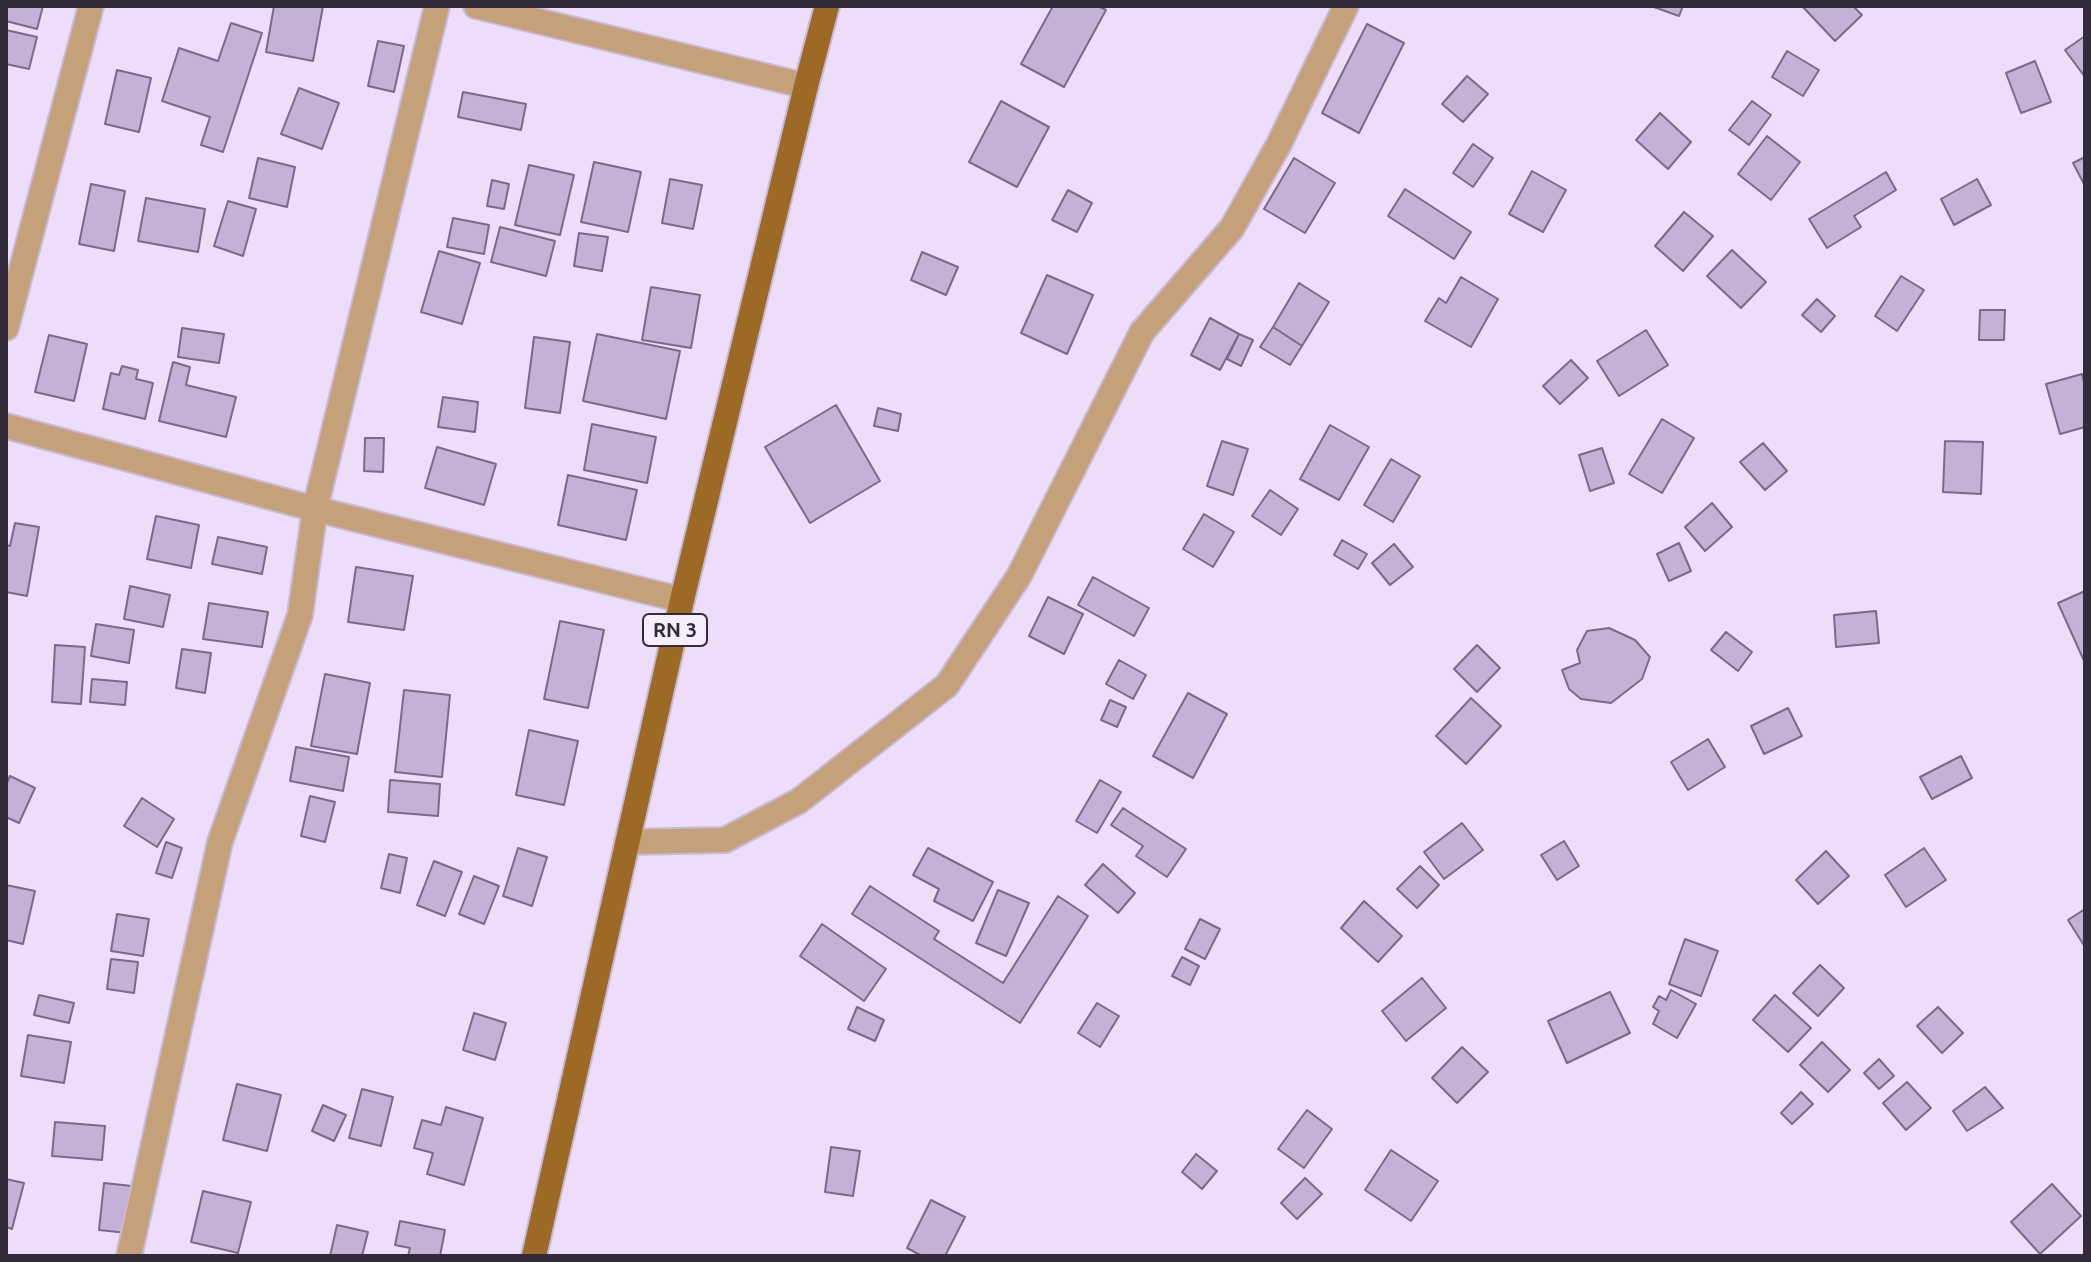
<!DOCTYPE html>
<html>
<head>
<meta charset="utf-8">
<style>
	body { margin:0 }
	#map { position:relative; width:2091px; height:1262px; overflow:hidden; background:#edddfb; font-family:Ubuntu,sans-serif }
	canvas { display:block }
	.frame { position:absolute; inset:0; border:8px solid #332b39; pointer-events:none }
</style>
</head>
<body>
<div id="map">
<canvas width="2091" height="1262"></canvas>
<div class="frame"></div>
</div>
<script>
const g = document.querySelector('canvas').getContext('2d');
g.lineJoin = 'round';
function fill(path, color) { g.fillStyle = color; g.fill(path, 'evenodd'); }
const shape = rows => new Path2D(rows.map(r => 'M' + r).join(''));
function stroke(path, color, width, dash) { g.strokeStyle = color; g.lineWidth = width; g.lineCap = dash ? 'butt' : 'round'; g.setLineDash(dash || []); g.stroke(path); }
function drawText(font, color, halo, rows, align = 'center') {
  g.font = font + ' Ubuntu,sans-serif'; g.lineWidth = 6; g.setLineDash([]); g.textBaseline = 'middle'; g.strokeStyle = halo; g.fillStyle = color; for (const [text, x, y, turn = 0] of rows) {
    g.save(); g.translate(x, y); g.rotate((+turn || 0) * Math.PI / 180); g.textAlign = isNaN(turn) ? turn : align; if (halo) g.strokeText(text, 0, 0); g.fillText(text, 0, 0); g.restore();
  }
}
const building = shape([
	[6,6,43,6,37,29,6,21,6,6],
	[274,6,323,6,313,61,266,52,274,6],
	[1053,6,1098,6,1106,10,1064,87,1021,64,1053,6],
	[1651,6,1683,6,1679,16,1651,6],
	[1802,6,1853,6,1862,15,1835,41,1802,6],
	[231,23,262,33,223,152,201,145,210,117,162,101,179,48,218,61,231,23],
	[1367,24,1404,43,1359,133,1322,113,1367,24],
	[6,30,37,37,29,69,6,64,6,30],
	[2085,36,2085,77,2065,50,2085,36],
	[378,41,404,46,394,92,368,86,378,41],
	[1787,51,1819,70,1803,96,1772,77,1787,51],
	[2035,61,2051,102,2021,113,2006,73,2035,61],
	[117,70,151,78,139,132,105,124,117,70],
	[1467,76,1488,94,1463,122,1442,104,1467,76],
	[299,88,339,103,322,149,281,134,299,88],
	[463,92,526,104,521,130,458,117,463,92],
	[1001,101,1049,127,1017,187,969,162,1001,101],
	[1752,101,1771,115,1749,145,1729,130,1752,101],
	[1660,113,1691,142,1668,169,1636,140,1660,113],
	[1767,136,1800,162,1771,200,1738,174,1767,136],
	[1473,144,1493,158,1473,187,1453,173,1473,144],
	[2085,157,2085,186,2073,163,2085,157],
	[258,158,295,167,287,207,249,198,258,158],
	[1294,158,1335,183,1305,233,1264,209,1294,158],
	[594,162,641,172,628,232,581,222,594,162],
	[529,165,574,175,560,235,515,225,529,165],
	[1532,171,1566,190,1543,232,1509,214,1532,171],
	[1886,172,1896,190,1854,216,1861,227,1827,248,1809,219,1886,172],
	[670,179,702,185,693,229,662,223,670,179],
	[1977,179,1991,205,1954,225,1941,199,1977,179],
	[492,180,509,184,504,209,487,206,492,180],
	[91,184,125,191,114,251,79,244,91,184],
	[1405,189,1471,232,1454,259,1388,216,1405,189],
	[1068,190,1092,203,1077,232,1052,220,1068,190],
	[146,198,205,209,198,252,138,241,146,198],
	[228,201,256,209,243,256,214,246,228,201],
	[1684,212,1713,236,1683,271,1655,246,1684,212],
	[453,218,489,225,484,254,447,247,453,218],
	[500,227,555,241,546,276,491,262,500,227],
	[579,233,608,237,602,271,574,266,579,233],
	[1732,250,1766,282,1741,308,1707,276,1732,250],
	[439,251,480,263,462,324,421,312,439,251],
	[922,252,958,267,946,295,911,280,922,252],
	[1047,275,1093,295,1067,354,1021,333,1047,275],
	[1901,276,1924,290,1897,331,1875,316,1901,276],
	[1461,277,1498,299,1471,347,1425,321,1439,298,1446,303,1461,277],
	[1299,283,1329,302,1302,346,1273,327,1299,283],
	[651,287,700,295,691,348,642,340,651,287],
	[1817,299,1835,316,1821,332,1802,315,1817,299],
	[1980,310,2005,310,2004,340,1979,340,1980,310],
	[1210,318,1239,334,1220,370,1191,355,1210,318],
	[1273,327,1302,346,1290,365,1260,347,1273,327],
	[182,328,224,334,219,363,178,357,182,328],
	[1646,330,1668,365,1619,396,1597,361,1646,330],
	[597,334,680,351,666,419,583,401,597,334],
	[1239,334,1253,340,1241,366,1227,359,1239,334],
	[49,335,87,344,74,401,35,392,49,335],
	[534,337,570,342,560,413,525,408,534,337],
	[1571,360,1588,378,1560,404,1543,386,1571,360],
	[173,362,190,367,186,385,236,397,226,437,159,421,173,362],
	[122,366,138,370,136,379,153,383,145,419,103,409,111,373,119,375,122,366],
	[2082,374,2085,386,2085,427,2060,434,2046,384,2082,374],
	[443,397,478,402,475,432,438,427,443,397],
	[836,405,880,481,810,523,765,447,836,405],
	[878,408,901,414,898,431,874,426,878,408],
	[1662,419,1694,438,1662,493,1629,474,1662,419],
	[592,424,656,437,647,483,584,470,592,424],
	[1330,425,1369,447,1339,500,1300,479,1330,425],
	[365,438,384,438,383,472,364,471,365,438],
	[1222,441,1248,449,1233,495,1207,486,1222,441],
	[1945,441,1983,442,1981,494,1943,492,1945,441],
	[1763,443,1787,471,1765,490,1740,462,1763,443],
	[437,447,496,464,484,505,425,488,437,447],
	[1602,448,1614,483,1590,491,1579,455,1602,448],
	[1391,459,1420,476,1393,522,1364,505,1391,459],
	[568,475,637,490,626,540,558,525,568,475],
	[1270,490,1298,509,1281,535,1252,516,1270,490],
	[1712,503,1732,527,1705,551,1685,527,1712,503],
	[1204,514,1234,532,1213,567,1183,549,1204,514],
	[156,516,199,525,191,568,147,559,156,516],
	[15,523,39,527,27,596,6,592,6,545,10,546,15,523],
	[218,537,267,547,262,574,212,564,218,537],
	[1342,540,1367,554,1358,569,1334,555,1342,540],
	[1679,543,1691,571,1669,581,1657,554,1679,543],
	[1394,544,1413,567,1390,585,1372,563,1394,544],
	[356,567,413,576,404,630,348,622,356,567],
	[1093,577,1149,608,1134,636,1078,605,1093,577],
	[130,586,170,595,163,627,124,619,130,586],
	[2085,591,2085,663,2058,603,2085,591],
	[1048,597,1083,614,1064,654,1029,636,1048,597],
	[209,603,268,612,262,647,203,639,209,603],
	[1876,611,1879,643,1836,647,1834,615,1876,611],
	[560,621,604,630,588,708,544,699,560,621],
	[96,624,134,630,129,663,91,656,96,624],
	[1609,628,1635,640,1650,657,1642,679,1611,703,1581,699,1569,689,1562,670,1580,663,1577,650,1587,631,1609,628],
	[1726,632,1752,652,1738,671,1711,650,1726,632],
	[55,645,85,647,81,704,52,702,55,645],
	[1477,645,1500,668,1477,692,1454,669,1477,645],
	[182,649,211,653,205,693,176,688,182,649],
	[1119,660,1146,675,1133,699,1106,684,1119,660],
	[325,674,370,683,357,754,311,746,325,674],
	[92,679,127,682,125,705,90,702,92,679],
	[404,690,450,695,442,777,395,772,404,690],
	[1188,693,1227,714,1193,778,1153,756,1188,693],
	[1471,698,1501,726,1466,764,1436,736,1471,698],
	[1110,700,1126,707,1117,727,1101,720,1110,700],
	[1788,708,1802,736,1764,754,1751,726,1788,708],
	[529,730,578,741,564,805,516,795,529,730],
	[1708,739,1725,767,1688,790,1671,762,1708,739],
	[296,747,349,757,343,791,290,781,296,747],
	[1961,756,1972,778,1932,799,1920,777,1961,756],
	[10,776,35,788,19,823,6,817,6,785,10,776],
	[390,780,440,784,438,816,388,812,390,780],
	[1100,780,1121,792,1097,833,1076,821,1100,780],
	[310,796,335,802,325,842,301,836,310,796],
	[142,798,174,819,157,847,124,826,142,798],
	[1123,808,1186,849,1167,877,1136,856,1143,846,1111,825,1123,808],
	[1462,823,1483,850,1444,879,1424,852,1462,823],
	[1564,841,1579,866,1557,880,1541,855,1564,841],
	[166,842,182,848,172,878,156,873,166,842],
	[518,848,547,857,532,906,503,896,518,848],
	[928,848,993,882,973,921,934,901,939,889,913,875,928,848],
	[1924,848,1946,880,1906,907,1885,875,1924,848],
	[1826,851,1849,876,1818,904,1796,880,1826,851],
	[389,854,407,858,400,893,381,888,389,854],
	[434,861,462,872,445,916,417,905,434,861],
	[1103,864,1135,893,1118,913,1085,885,1103,864],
	[1420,866,1439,885,1417,908,1397,889,1420,866],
	[474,876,499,886,484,924,459,914,474,876],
	[6,885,35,891,23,944,6,940,6,885],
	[870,886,939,931,934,939,1003,983,1058,896,1088,916,1020,1023,852,914,870,886],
	[998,890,1029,903,1006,956,976,943,998,890],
	[1364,901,1402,936,1378,962,1341,928,1364,901],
	[2085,909,2085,947,2068,920,2085,909],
	[117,914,149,919,143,956,111,951,117,914],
	[1200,919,1220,929,1205,959,1185,949,1200,919],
	[822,924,886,969,864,1001,800,956,822,924],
	[1685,939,1718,951,1701,996,1669,984,1685,939],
	[1182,957,1199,966,1190,985,1172,976,1182,957],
	[111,959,138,962,134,993,107,989,111,959],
	[1820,965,1844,988,1818,1016,1793,993,1820,965],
	[1422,978,1446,1008,1406,1041,1382,1011,1422,978],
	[1671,990,1696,1004,1677,1038,1653,1024,1659,1011,1653,1007,1659,996,1666,1000,1671,990],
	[1610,992,1630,1033,1567,1063,1548,1021,1610,992],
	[39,995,74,1003,69,1023,34,1015,39,995],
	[1775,995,1811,1028,1788,1052,1753,1020,1775,995],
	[1097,1003,1119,1016,1100,1047,1078,1033,1097,1003],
	[857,1007,884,1020,875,1041,848,1029,857,1007],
	[1938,1007,1963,1033,1942,1053,1917,1026,1938,1007],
	[474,1013,506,1023,495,1060,463,1050,474,1013],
	[28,1035,71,1042,64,1083,21,1076,28,1035],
	[1822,1042,1850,1070,1828,1092,1800,1065,1822,1042],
	[1462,1047,1488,1072,1457,1103,1432,1078,1462,1047],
	[1879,1059,1894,1076,1879,1089,1864,1073,1879,1059],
	[1907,1082,1931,1108,1906,1130,1883,1103,1907,1082],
	[237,1084,281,1095,267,1151,223,1140,237,1084],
	[1985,1087,2003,1108,1967,1131,1953,1111,1985,1087],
	[362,1089,393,1097,381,1146,349,1138,362,1089],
	[1801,1092,1813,1104,1792,1124,1781,1113,1801,1092],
	[323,1105,346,1115,334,1141,312,1131,323,1105],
	[446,1107,483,1118,464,1185,427,1174,433,1153,414,1148,422,1120,441,1125,446,1107],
	[1307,1110,1332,1129,1304,1168,1278,1149,1307,1110],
	[55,1122,105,1126,102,1160,52,1156,55,1122],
	[831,1147,860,1151,853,1196,825,1192,831,1147],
	[1391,1150,1438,1181,1411,1221,1365,1190,1391,1150],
	[1196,1154,1217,1171,1202,1189,1182,1172,1196,1154],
	[1305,1178,1322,1194,1297,1219,1281,1203,1305,1178],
	[6,1179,24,1183,12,1229,6,1227,6,1179],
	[104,1183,132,1186,127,1233,99,1230,104,1183],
	[2052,1184,2081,1216,2040,1254,2011,1222,2052,1184],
	[203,1191,251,1202,238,1253,191,1242,203,1191],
	[931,1200,965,1217,945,1256,922,1256,907,1248,931,1200],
	[400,1221,445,1230,440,1256,408,1256,410,1248,395,1245,400,1221],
	[337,1225,368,1232,362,1256,330,1256,337,1225]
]);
fill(building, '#c4b1d5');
stroke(building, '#7b698a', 2);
const minor = shape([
	[476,6,806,86],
	[6,328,91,6],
	[6,426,315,509,682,600],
	[627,842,725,840,799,801,947,685,1019,576,1142,332,1232,228,1279,144,1346,6],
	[129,1256,220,842,300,615,315,509,437,6]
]);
const major = shape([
	[534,1256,682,600,806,86,827,6]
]);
stroke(minor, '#c8b9d4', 28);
stroke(major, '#c8b9d4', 28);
stroke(minor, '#c5a179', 24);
stroke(major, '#9d6a26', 24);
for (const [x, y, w] of [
	[675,630,64]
]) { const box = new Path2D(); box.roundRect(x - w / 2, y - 16, w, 32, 6); g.fillStyle = '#f6eefd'; g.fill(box); stroke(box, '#332b39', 2); }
drawText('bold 20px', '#332b39', null, [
	["RN 3",675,630]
]);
</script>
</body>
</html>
